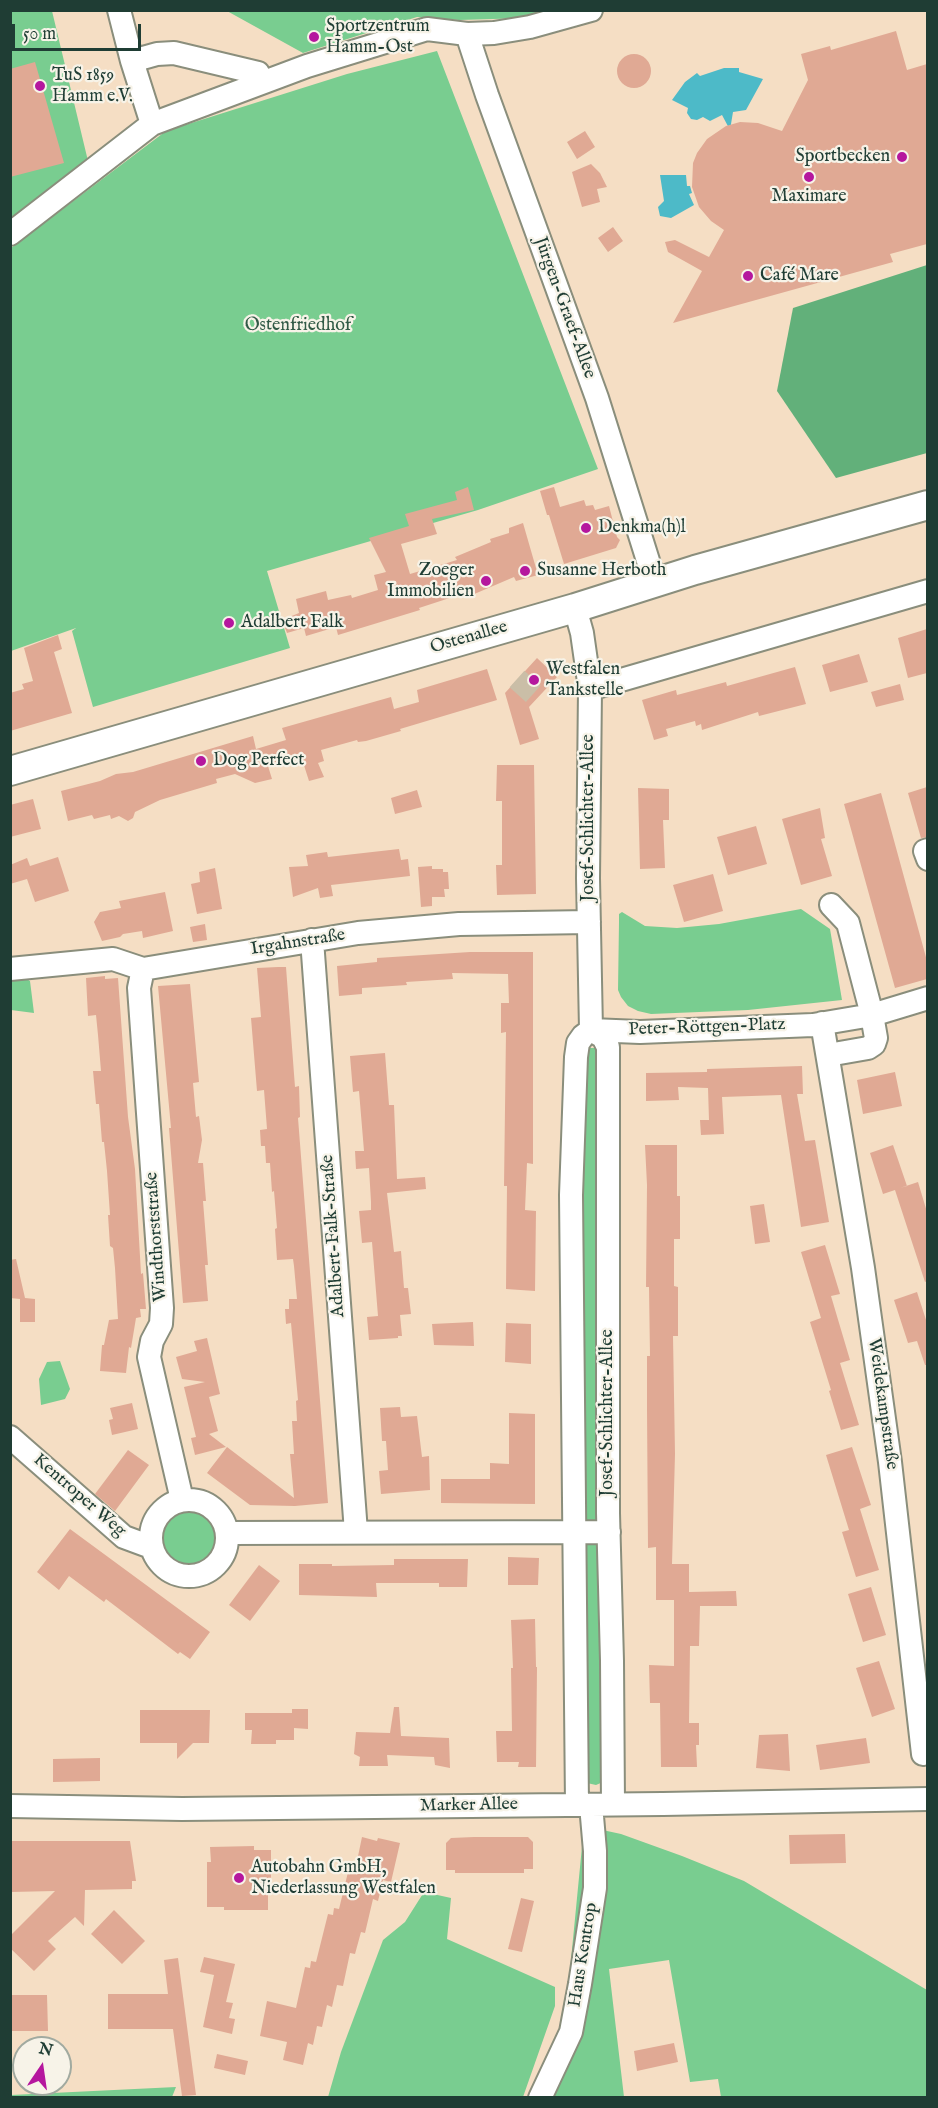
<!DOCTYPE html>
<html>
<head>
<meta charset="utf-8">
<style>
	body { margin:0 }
	#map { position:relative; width:938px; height:2108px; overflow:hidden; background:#f5dec4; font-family:"IM FELL English",serif }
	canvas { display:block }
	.frame { position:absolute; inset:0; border:12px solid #1f3d34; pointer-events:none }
	.north { position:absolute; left:12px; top:2036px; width:60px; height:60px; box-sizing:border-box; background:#f7f3e8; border:2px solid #a1aaa0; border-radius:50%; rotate:13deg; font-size:16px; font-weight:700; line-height:24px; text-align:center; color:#1f3d34 }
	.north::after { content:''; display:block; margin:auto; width:21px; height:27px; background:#b5179e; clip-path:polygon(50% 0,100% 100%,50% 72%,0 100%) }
	.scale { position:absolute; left:12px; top:24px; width:129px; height:27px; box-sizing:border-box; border:3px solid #1f3d34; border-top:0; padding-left:8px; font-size:18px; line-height:21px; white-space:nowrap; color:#1f3d34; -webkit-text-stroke:4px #f7f3e8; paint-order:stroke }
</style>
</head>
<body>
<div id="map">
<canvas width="938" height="2108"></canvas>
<div class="frame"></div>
<div class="north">N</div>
<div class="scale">50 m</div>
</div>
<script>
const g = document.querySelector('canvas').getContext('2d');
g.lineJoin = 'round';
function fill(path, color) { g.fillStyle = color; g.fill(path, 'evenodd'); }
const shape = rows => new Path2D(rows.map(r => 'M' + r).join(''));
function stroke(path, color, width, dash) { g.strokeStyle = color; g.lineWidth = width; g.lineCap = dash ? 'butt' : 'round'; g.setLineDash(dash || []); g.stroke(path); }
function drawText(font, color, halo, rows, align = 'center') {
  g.font = font + ' "IM FELL English",serif'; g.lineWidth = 4.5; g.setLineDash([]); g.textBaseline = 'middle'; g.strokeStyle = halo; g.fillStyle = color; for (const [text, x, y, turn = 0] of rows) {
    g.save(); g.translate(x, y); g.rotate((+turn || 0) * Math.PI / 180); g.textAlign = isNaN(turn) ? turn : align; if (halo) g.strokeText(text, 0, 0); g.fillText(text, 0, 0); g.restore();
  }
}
fill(shape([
	[10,11,52,11,88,161,11,219],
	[227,11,557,11,527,18,459,20,417,17,303,53],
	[437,51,598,469,478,510,267,571,290,648,93,707,72,631,76,628,11,651,11,248,166,131,347,74],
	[801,909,830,929,842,1000,748,1010,651,1014,638,1011,628,1006,621,997,618,990,619,922,619,914,622,912,645,926,677,928,719,924],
	[18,974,30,981,34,1013,11,1010,11,975],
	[589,1048,596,1048,600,1055,597,1522,590,1524,583,1519,579,1081,584,1049],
	[60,1361,70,1389,65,1399,41,1405,39,1379,47,1362],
	'159 1538a31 31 0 1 1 62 0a31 31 0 1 1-62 0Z',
	[594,1540,601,1546,603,1782,596,1785,587,1783,583,1544],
	[584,1826,621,1834,682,1856,744,1881,927,1990,927,2097,721,2097,718,2079,690,2082,669,1960,609,1969,624,2097,545,2098,566,2011],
	[424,1892,451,1898,447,1939,555,1987,555,2006,523,2097,328,2097,341,2052,383,1940,405,1922],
	[176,2087,172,2097,11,2097,11,2095]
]), '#79cd90');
fill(shape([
	[927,265,927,453,836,478,777,391,793,308]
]), '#62b07a');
fill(shape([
	[724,68,739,68,739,72,763,79,746,110,733,112,730,130,722,115,710,121,703,117,697,120,691,119,687,113,688,108,672,100,685,82,697,73,700,76],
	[660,175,686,175,687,186,690,186,692,193,689,194,694,205,671,218,660,216,658,207,664,201]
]), '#4dbac8');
fill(shape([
	[896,31,907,70,927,64,927,244,890,254,893,262,673,323,702,271,668,252,665,242,675,240,709,257,724,230,711,221,699,207,692,187,693,163,697,153,707,139,726,126,740,122,758,123,782,131,808,80,801,54,830,46,831,50],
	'617 71a17 17 0 1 1 34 0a17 17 0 1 1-34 0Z',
	[35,62,64,163,10,177,10,69],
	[585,131,595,147,577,159,567,142],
	[591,164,600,173,607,187,597,189,600,202,582,207,572,172],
	[613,227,623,241,608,252,598,238],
	[468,487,474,510,432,519,437,534,401,544,410,574,457,560,455,557,491,542,490,539,509,533,509,528,523,523,538,575,516,581,514,577,472,595,471,591,419,608,420,610,338,635,336,627,306,636,304,628,287,633,282,620,299,613,296,599,326,591,328,600,351,595,352,598,378,590,374,575,386,572,369,538,409,526,405,514,457,500,455,492],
	[554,487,560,507,584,500,586,506,593,505,595,510,609,506,617,537,620,540,616,548,564,564,549,515,547,515,540,491],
	[927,629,927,673,908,678,898,638],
	[58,635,62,649,54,652,72,713,10,731,10,693,24,689,22,684,33,681,24,648],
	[859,654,868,682,830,692,822,665],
	[537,658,557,677,529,707,539,739,520,745,505,693],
	[795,667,806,704,759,716,758,712,702,730,701,724,696,726,695,721,666,729,668,736,654,740,642,700,676,690,677,695,726,682,727,686],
	[487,669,497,700,400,729,401,731,366,741,358,742,357,740,321,750,324,761,318,763,324,777,309,781,301,756,268,766,272,779,255,783,235,774,216,779,217,783,160,800,135,812,133,818,128,821,119,816,111,819,110,815,94,819,92,815,68,821,61,791,100,781,116,774,133,772,253,736,256,749,286,740,282,728,391,697,394,709,419,702,417,690],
	[900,684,904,700,876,707,871,692],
	[497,765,534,765,536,894,497,895,496,865,502,865,502,801,496,801],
	[927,787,927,837,921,838,908,793],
	[638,788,669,789,669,820,663,820,665,868,640,869],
	[417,790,422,807,395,814,391,798],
	[881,793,927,961,927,979,895,988,844,804],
	[33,799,41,829,10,837,10,805],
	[820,808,825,838,821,839,832,876,801,885,782,819],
	[756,826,767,864,728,875,717,837],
	[399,849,401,860,408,859,410,876,331,885,333,896,320,898,318,888,293,897,289,867,308,866,306,855,327,852,328,857],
	[58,857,69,891,35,902,27,879,10,884,10,865,27,858,30,866],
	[432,866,432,869,443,869,443,872,448,872,449,889,444,889,445,897,432,897,432,906,421,907,418,867],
	[215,868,222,909,197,914,191,884,200,882,199,872],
	[713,874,723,911,684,922,673,885],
	[165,892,173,931,143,938,142,931,123,934,120,937,102,941,94,922,100,912,121,908,119,901],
	[205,924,207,940,193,942,190,927],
	[470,952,533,952,533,1164,527,1163,525,1210,536,1211,535,1291,506,1289,507,1186,504,1186,506,1032,501,1033,501,1003,509,1003,508,974,452,973,453,979,406,982,407,985,362,988,362,994,339,996,337,966,377,962,377,958],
	[278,967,286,967,294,1074,295,1087,299,1086,300,1117,298,1118,328,1503,295,1506,250,1505,207,1473,227,1447,294,1498,290,1454,294,1454,292,1421,297,1421,296,1401,298,1400,291,1323,286,1324,285,1309,289,1309,289,1299,297,1299,294,1266,293,1259,277,1260,275,1229,277,1228,274,1191,272,1192,270,1163,266,1163,265,1146,261,1146,260,1130,267,1129,264,1090,257,1091,251,1018,261,1017,257,968],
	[105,976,105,979,118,978,128,1117,135,1169,141,1274,143,1273,146,1309,140,1309,141,1317,136,1318,131,1348,129,1347,126,1373,100,1371,102,1345,104,1345,109,1320,118,1319,115,1268,113,1248,110,1246,108,1215,110,1215,107,1171,104,1142,102,1142,99,1104,96,1104,93,1071,101,1071,98,1035,96,1015,88,1016,86,978],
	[190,984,199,1082,193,1083,196,1117,199,1116,202,1140,198,1163,203,1163,206,1201,203,1201,208,1265,205,1265,208,1301,183,1303,169,1128,171,1128,158,986],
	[385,1053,389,1105,394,1105,397,1179,425,1177,426,1189,387,1193,394,1252,401,1251,404,1288,408,1288,411,1314,400,1315,402,1336,398,1336,398,1338,369,1340,367,1317,378,1316,372,1242,362,1243,359,1211,371,1210,371,1202,369,1168,356,1169,355,1151,364,1151,359,1091,353,1092,350,1056],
	[802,1066,803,1094,797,1094,805,1141,815,1140,829,1222,801,1227,781,1095,722,1097,724,1134,701,1135,700,1120,709,1120,708,1088,678,1087,679,1100,646,1101,646,1073,707,1072,707,1069],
	[895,1072,902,1106,863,1114,857,1080],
	[645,1145,677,1145,677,1196,680,1196,680,1239,674,1239,674,1286,678,1287,678,1336,673,1336,675,1454,672,1564,689,1564,689,1592,736,1591,737,1606,700,1606,699,1646,690,1646,689,1723,699,1723,699,1745,696,1745,697,1767,661,1767,660,1703,650,1703,649,1665,674,1666,674,1600,656,1600,656,1547,648,1548,647,1409,647,1356,650,1356,649,1287,646,1287,647,1185],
	[893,1145,907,1186,900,1188,918,1182,927,1212,927,1281,925,1282,895,1190,883,1194,870,1153],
	[764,1204,770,1242,755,1244,750,1206],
	[825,1245,840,1294,831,1296,850,1360,840,1363,859,1425,841,1430,829,1391,831,1390,810,1322,821,1318,801,1252],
	[16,1259,25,1298,35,1299,35,1322,20,1322,20,1299,10,1298,10,1260],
	[917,1292,927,1323,927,1365,925,1365,917,1341,908,1343,894,1300],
	[473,1322,474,1346,434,1345,432,1324],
	[506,1323,531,1324,531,1364,505,1362],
	[207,1338,220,1394,209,1397,218,1431,209,1434,226,1447,195,1455,191,1438,196,1437,184,1387,205,1382,182,1379,176,1357,197,1351,194,1341],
	[132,1403,138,1429,112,1435,109,1420,113,1419,110,1408],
	[400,1407,401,1417,417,1416,422,1457,429,1456,430,1490,381,1494,379,1471,388,1470,386,1441,382,1441,380,1408],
	[509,1413,535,1414,535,1504,441,1503,441,1479,490,1479,490,1463,509,1464],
	[852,1447,871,1505,860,1509,879,1570,856,1577,842,1532,849,1530,826,1455],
	[128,1450,149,1465,115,1511,95,1494],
	[70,1529,210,1632,190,1659,180,1652,178,1654,106,1599,104,1602,69,1576,59,1590,37,1572],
	[508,1557,539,1558,538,1585,508,1585],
	[394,1559,468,1559,467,1587,439,1587,439,1583,376,1583,377,1597,299,1595,299,1564,332,1564,332,1566,394,1565],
	[259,1565,280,1581,250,1621,229,1605],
	[871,1587,886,1635,863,1642,848,1594],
	[535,1619,536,1667,537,1667,536,1767,518,1767,519,1762,497,1762,496,1731,512,1731,511,1668,513,1668,511,1620],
	[879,1661,895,1709,872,1717,856,1668],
	[394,1707,399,1707,401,1736,449,1738,450,1768,435,1765,434,1757,387,1755,388,1766,359,1766,360,1757,354,1754,356,1732,390,1733],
	[292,1709,308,1709,308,1729,294,1728,294,1740,276,1740,276,1744,251,1744,252,1730,245,1730,245,1713,292,1713],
	[140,1710,210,1710,209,1743,193,1743,177,1759,177,1743,140,1743],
	[788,1734,790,1771,756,1768,759,1735],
	[866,1738,870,1763,820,1770,816,1745],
	[100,1758,100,1781,53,1782,53,1759],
	[845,1834,846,1863,790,1864,789,1835],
	[362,1837,377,1841,378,1838,400,1843,391,1882,383,1880,378,1901,373,1899,365,1933,361,1932,355,1954,350,1953,343,1986,337,1985,332,2007,327,2005,322,2027,317,2026,313,2045,308,2043,303,2065,283,2060,287,2042,260,2036,267,2001,296,2008,305,1967,310,1968,311,1961,316,1962,328,1914,333,1915,334,1908,339,1909,350,1864,356,1866],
	[474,1837,528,1837,533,1842,533,1869,524,1869,524,1873,455,1873,455,1870,446,1870,446,1843,451,1838],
	[11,1841,130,1841,136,1881,132,1881,132,1889,85,1890,84,1926,75,1917,48,1941,56,1949,34,1971,10,1948,10,1936,55,1891,11,1892],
	[254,1846,254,1850,271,1850,271,1894,268,1893,268,1910,224,1910,224,1907,207,1907,207,1862,211,1862,210,1847],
	[521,1898,534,1901,522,1952,508,1949],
	[114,1910,145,1941,122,1964,91,1934],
	[204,1957,235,1964,226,2002,233,2003,229,2018,235,2019,232,2034,203,2027,214,1975,200,1972],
	[178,1958,196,2095,182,2096,173,2029,108,2029,108,1994,168,1994,164,1960],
	[10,1995,47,1995,48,2031,10,2031],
	[674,2043,678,2062,637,2071,634,2051],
	[217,2054,248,2061,245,2075,214,2068]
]), '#e0a994');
stroke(shape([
	[517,679,538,698]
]), '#cabea7', 22, [22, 11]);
const minor = shape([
	[119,10,132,61,152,124],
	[467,34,487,95,597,398,655,583],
	[132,61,157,54,174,53,258,73,262,82],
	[10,234,152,124,307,66,427,29,467,34,494,33,530,27,591,10],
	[575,608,582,633,590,689,588,878,591,1030],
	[590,689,928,591],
	[928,850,925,851,928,859],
	[312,940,356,1532],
	[10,969,113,959,143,969,358,933,459,924,589,922],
	[143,969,139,988,162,1308,161,1324,152,1341,149,1357,182,1500],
	[822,1023,863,1268,890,1462,923,1754],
	[591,1030,603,1037,608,1047,608,1513,612,1661,613,1804],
	[591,1030,640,1032,813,1025,872,1015,928,998],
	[828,1055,868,1048,874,1044,876,1038,872,1015,848,923,831,905],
	[10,1437,124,1537,151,1547],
	'151 1538a38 38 0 1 1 76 0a38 38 0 1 1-76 0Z',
	[227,1533,609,1532],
	[577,1805,571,1195,576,1057,578,1043,583,1036,591,1030],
	[10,1806,182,1809,663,1804,928,1799],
	[540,2098,571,2032,580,1984,595,1888,595,1851,591,1805]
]);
const major = shape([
	[10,771,575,608,695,570,928,505]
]);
stroke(minor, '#8a8e7c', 26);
stroke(major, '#8a8e7c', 32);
stroke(minor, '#fff', 22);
stroke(major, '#fff', 28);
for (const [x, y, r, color] of [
	[314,37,6,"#b5179e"],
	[40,86,6,"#b5179e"],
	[902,157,6,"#b5179e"],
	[809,177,6,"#b5179e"],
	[748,276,6,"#b5179e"],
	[586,528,6,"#b5179e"],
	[525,571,6,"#b5179e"],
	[486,581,6,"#b5179e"],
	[229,623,6,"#b5179e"],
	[534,680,6,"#b5179e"],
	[201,761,6,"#b5179e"],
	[239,1878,6,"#b5179e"]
]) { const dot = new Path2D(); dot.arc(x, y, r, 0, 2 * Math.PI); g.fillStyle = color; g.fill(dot); stroke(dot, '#f7f3e8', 2); }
drawText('18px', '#1f3d34', '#f7f3e8', [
	["Sportzentrum",326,27],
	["Hamm-Ost",326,48],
	["TuS 1859",52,76],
	["Hamm e.V.",52,97],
	["Sportbecken",890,157,"right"],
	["Maximare",809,197,"center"],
	["Café Mare",760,276],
	["Denkma(h)l",598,528],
	["Zoeger",474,571,"right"],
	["Immobilien",474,592,"right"],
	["Susanne Herboth",537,571],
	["Adalbert Falk",241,623],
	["Westfalen",546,670],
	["Tankstelle",546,691],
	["Dog Perfect",213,761],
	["Autobahn GmbH,",251,1868],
	["Niederlassung Westfalen",251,1889]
], 'left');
drawText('18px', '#1f3d34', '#f7f3e8', [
	["Jürgen-Graef-Allee",564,308,70],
	["Ostenallee",469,638,-16],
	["Josef-Schlichter-Allee",589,818,-90],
	["Irgahnstraße",298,943,-9],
	["Peter-Röttgen-Platz",707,1028,-2],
	["Adalbert-Falk-Straße",334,1236,-94],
	["Windthorststraße",157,1237,-94],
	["Weidekampstraße",882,1404,82],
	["Josef-Schlichter-Allee",608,1413,-90],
	["Kentroper Weg",79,1496,41],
	["Marker Allee",469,1806,-1],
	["Haus Kentrop",584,1955,-81]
]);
drawText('18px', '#315a46', '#f7f3e8', [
	["Ostenfriedhof",298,326]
]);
</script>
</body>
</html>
